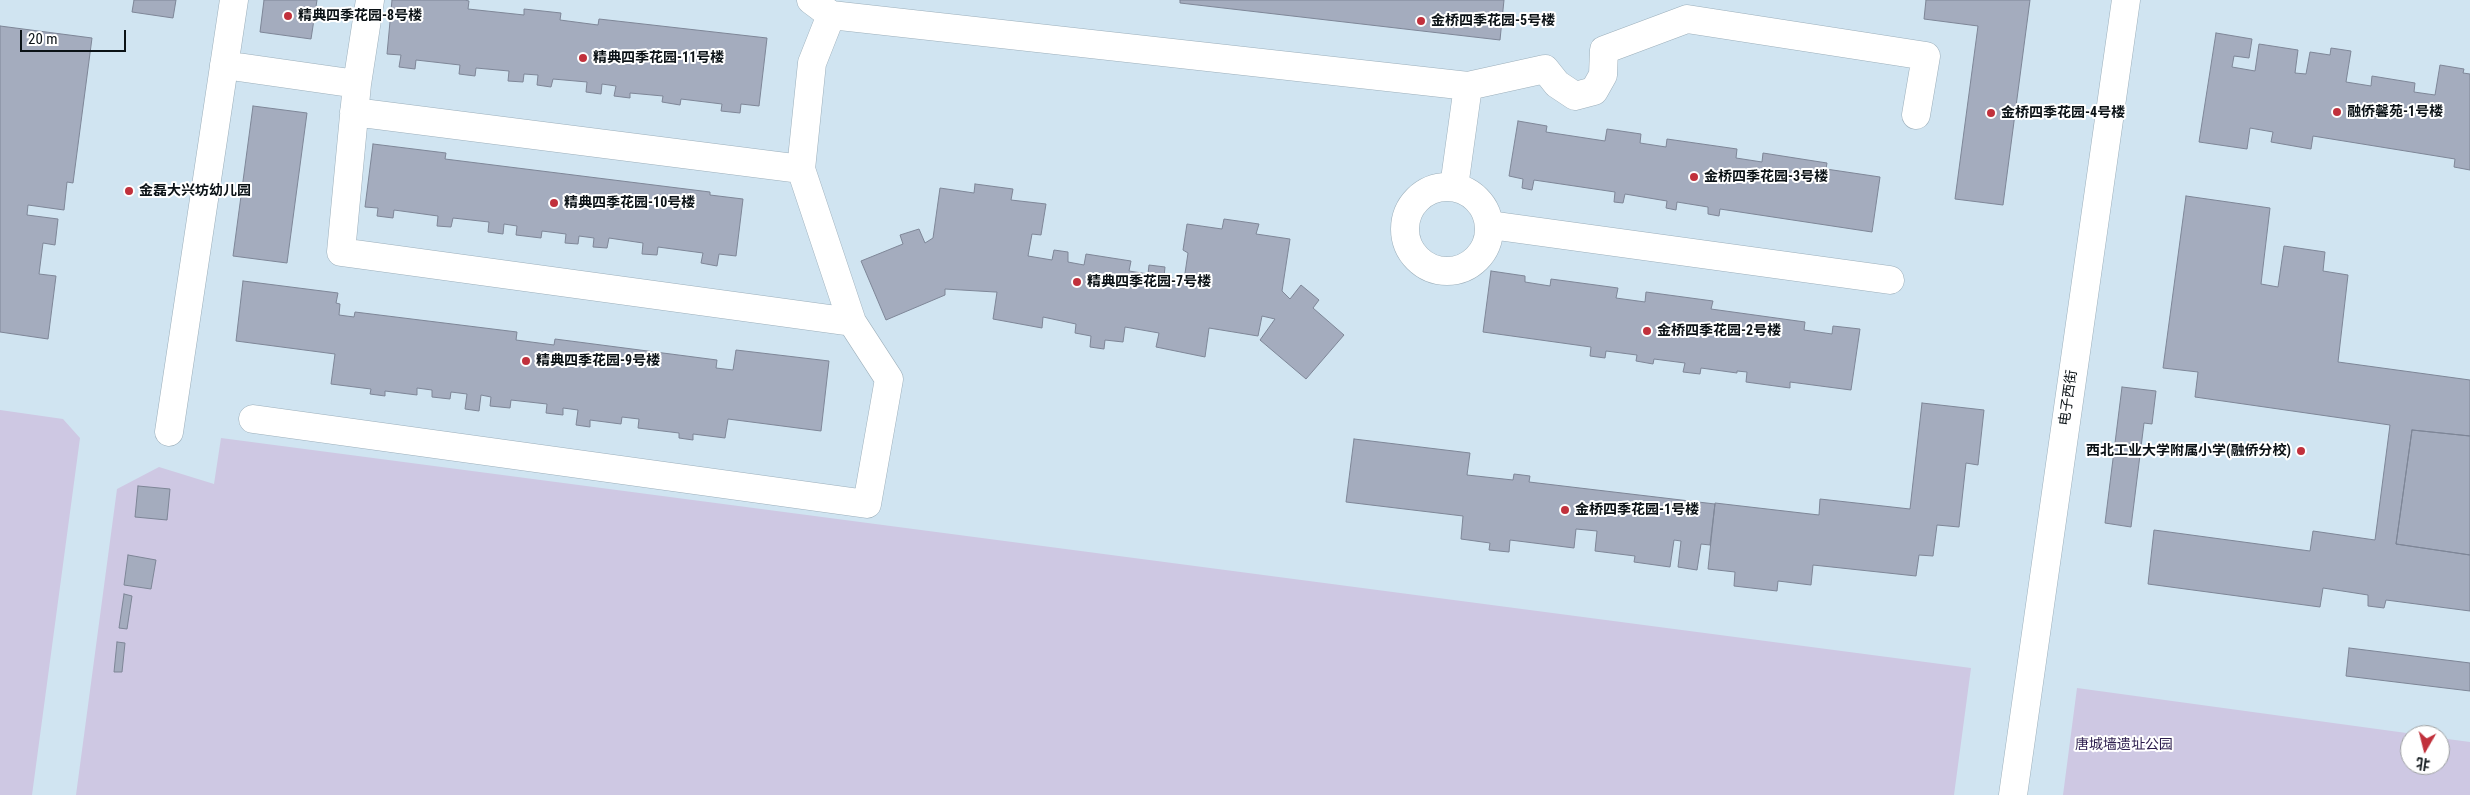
<!DOCTYPE html>
<html>
<head>
<meta charset="utf-8">
<style>
	body { margin:0 }
	#map { position:relative; width:2470px; height:795px; overflow:hidden; background:#d0e4f1; font-family:"Roboto Condensed","Noto Sans SC",sans-serif }
	canvas { display:block }
	.north { position:absolute; left:2400px; top:725px; width:50px; height:50px; box-sizing:border-box; background:#fff; border:1px solid #9da0a2; border-radius:50%; rotate:188deg; font-size:14px; font-weight:700; line-height:20px; text-align:center; color:#0b1216 }
	.north::after { content:''; display:block; margin:auto; width:18px; height:22px; background:#c1313c; clip-path:polygon(50% 0,100% 100%,50% 72%,0 100%) }
	.scale { position:absolute; left:20px; top:30px; width:106px; height:22px; box-sizing:border-box; border:2px solid #0b1216; border-top:0; padding-left:6px; font-size:15px; line-height:18px; white-space:nowrap; color:#0b1216; -webkit-text-stroke:4px #fff; paint-order:stroke }
</style>
</head>
<body>
<div id="map">
<canvas width="2470" height="795"></canvas>
<div class="north">北</div>
<div class="scale">20 m</div>
</div>
<script>
const g = document.querySelector('canvas').getContext('2d');
g.lineJoin = 'round';
function fill(path, color) { g.fillStyle = color; g.fill(path, 'evenodd'); }
const shape = rows => new Path2D(rows.map(r => 'M' + r).join(''));
function stroke(path, color, width, dash) { g.strokeStyle = color; g.lineWidth = width; g.lineCap = dash ? 'butt' : 'round'; g.setLineDash(dash || []); g.stroke(path); }
function drawText(font, color, halo, rows, align = 'center') {
  g.font = font + ' "Roboto Condensed","Noto Sans SC",sans-serif'; g.lineWidth = 4; g.setLineDash([]); g.textBaseline = 'middle'; g.strokeStyle = halo; g.fillStyle = color; for (const [text, x, y, turn = 0] of rows) {
    g.save(); g.translate(x, y); g.rotate((+turn || 0) * Math.PI / 180); g.textAlign = isNaN(turn) ? turn : align; if (halo) g.strokeText(text, 0, 0); g.fillText(text, 0, 0); g.restore();
  }
}
fill(shape([
	[0,410,63,419,80,438,32,795,0,795],
	[221,438,1971,668,1954,795,76,795,117,489,159,467,214,484],
	[2077,688,2421,735,2410,735,2410,765,2440,765,2440,738,2470,742,2470,795,2063,795]
]), '#cec8e3');
const building = shape([
	[134,0,176,0,173,18,132,12,134,0],
	[264,0,317,0,311,39,260,32,264,0],
	[392,0,465,0,469,1,468,9,524,15,524,9,561,13,560,20,598,25,599,19,767,38,759,106,741,104,740,113,721,111,722,104,681,99,680,105,662,102,663,96,630,93,630,98,614,96,616,86,602,84,601,94,586,92,587,82,553,79,551,87,537,85,538,75,524,74,523,82,508,81,509,71,476,68,475,76,459,74,460,65,416,60,415,69,399,67,401,55,387,54,392,0],
	[1180,0,1504,0,1500,40,1180,3,1180,0],
	[1926,0,2030,0,2003,205,1955,199,1978,26,1924,19,1926,0],
	[0,26,92,38,73,183,67,182,64,210,28,205,27,215,58,219,55,245,43,243,39,274,56,276,48,339,0,332,0,26],
	[2216,33,2252,39,2249,58,2234,56,2232,67,2255,71,2259,44,2298,50,2295,73,2306,74,2310,52,2330,55,2331,48,2351,51,2346,82,2371,86,2372,76,2415,83,2414,92,2435,95,2440,65,2464,69,2463,73,2470,74,2470,170,2454,167,2455,159,2313,136,2311,149,2271,142,2273,132,2250,128,2247,149,2199,142,2216,33],
	[253,106,307,113,287,263,233,256,253,106],
	[1518,121,1547,126,1546,132,1605,141,1607,129,1641,134,1640,143,1666,147,1667,139,1737,149,1736,158,1762,162,1763,153,1827,163,1826,169,1880,177,1872,232,1720,209,1719,216,1708,214,1708,207,1677,202,1676,210,1666,208,1667,201,1625,194,1623,203,1614,202,1615,192,1534,180,1532,190,1522,188,1523,179,1509,176,1518,121],
	[373,144,446,153,445,159,710,192,710,195,743,199,736,256,719,254,717,266,701,263,703,253,658,247,657,255,642,254,643,243,609,238,607,248,593,247,594,238,579,236,578,244,565,243,566,234,542,231,541,238,516,235,517,226,504,224,503,234,488,232,489,222,453,218,451,227,437,226,438,216,394,210,393,218,377,216,378,208,365,207,373,144],
	[975,184,1013,189,1011,200,1046,204,1041,235,1032,234,1028,256,1052,260,1054,250,1068,252,1068,262,1084,265,1086,254,1131,261,1129,271,1148,274,1149,265,1165,267,1164,277,1184,280,1188,253,1183,250,1187,224,1222,229,1224,219,1259,224,1256,234,1290,239,1282,291,1290,299,1301,285,1319,300,1313,308,1344,335,1306,379,1260,340,1275,319,1262,316,1258,336,1209,328,1205,357,1156,347,1159,333,1125,327,1123,342,1105,340,1104,349,1090,347,1091,336,1075,333,1076,324,1043,317,1042,328,993,319,997,292,995,292,945,289,945,295,886,320,861,261,903,244,900,235,919,229,925,243,933,238,940,188,974,193,975,184],
	[2186,196,2270,208,2261,284,2278,287,2284,246,2325,252,2323,271,2348,275,2338,362,2470,380,2470,436,2412,430,2396,544,2470,555,2470,611,2386,600,2384,608,2368,606,2368,595,2323,588,2320,607,2148,584,2154,530,2310,551,2313,531,2375,540,2390,425,2195,397,2198,372,2163,368,2186,196],
	[1491,271,1525,276,1525,282,1550,286,1551,279,1618,288,1616,298,1645,302,1646,292,1713,301,1711,309,1805,322,1804,330,1832,334,1833,326,1860,329,1851,390,1790,382,1790,388,1746,382,1747,372,1737,371,1737,373,1701,368,1700,374,1683,372,1685,363,1654,359,1653,364,1636,361,1637,355,1606,351,1605,358,1590,356,1591,347,1483,332,1491,271],
	[243,281,338,293,336,303,340,304,339,315,354,317,355,312,517,332,516,340,554,345,555,339,717,360,716,368,733,370,736,350,829,361,821,431,728,419,725,438,693,434,693,440,679,438,679,433,638,428,639,419,622,417,621,424,590,420,590,427,576,425,578,410,563,408,563,415,546,413,547,404,511,400,510,408,490,406,491,397,481,395,479,411,465,409,467,394,451,392,450,399,432,397,432,390,417,388,417,395,385,391,385,396,370,394,371,389,331,384,335,354,236,341,243,281],
	[2122,387,2156,391,2152,424,2144,423,2131,527,2105,523,2122,387],
	[1922,403,1984,410,1978,465,1966,463,1959,527,1937,525,1933,556,1919,555,1916,576,1813,565,1811,585,1778,581,1777,591,1734,586,1735,572,1708,569,1715,503,1819,515,1820,499,1910,509,1922,403],
	[2412,430,2470,436,2470,555,2396,544,2412,430],
	[1354,439,1470,453,1467,475,1513,480,1514,474,1530,476,1529,482,1715,504,1710,545,1701,544,1697,570,1678,567,1681,541,1674,540,1670,567,1634,562,1635,556,1595,551,1597,531,1576,529,1574,548,1510,540,1509,552,1489,550,1490,543,1461,539,1463,516,1346,502,1354,439],
	[138,486,170,489,167,520,135,517,138,486],
	[128,555,156,560,151,589,124,585,128,555],
	[124,594,132,596,127,629,119,628,124,594],
	[117,642,125,643,122,672,114,672,117,642],
	[2349,648,2470,663,2470,691,2346,676,2349,648]
]);
fill(building, '#a4acbe');
stroke(building, '#7e8697', 1);
const minor = shape([
	[831,15,1468,86,1545,69,1557,84,1575,96,1594,91,1603,75,1604,50,1687,19,1926,56,1916,115],
	[224,65,357,84,370,0],
	[357,84,341,252,852,322],
	[354,112,801,169],
	[1454,187,1468,86],
	'1405 229a42 42 0 1 1 84 0a42 42 0 1 1-84 0Z',
	[1490,225,1890,280],
	[253,419,867,504,889,379,852,322,801,169,812,63,831,15,811,0],
	[169,432,234,0]
]);
const tertiary = shape([
	[2013,795,2126,0]
]);
stroke(minor, '#9cafbb', 29);
stroke(tertiary, '#9cafbb', 29);
stroke(minor, '#fff', 28);
stroke(tertiary, '#fff', 28);
for (const [x, y, r, color] of [
	[288,16,5,"#c1313c"],
	[1421,21,5,"#c1313c"],
	[583,58,5,"#c1313c"],
	[2337,112,5,"#c1313c"],
	[1991,113,5,"#c1313c"],
	[1694,177,5,"#c1313c"],
	[129,191,5,"#c1313c"],
	[554,203,5,"#c1313c"],
	[1077,282,5,"#c1313c"],
	[1647,331,5,"#c1313c"],
	[526,361,5,"#c1313c"],
	[2301,451,5,"#c1313c"],
	[1565,510,5,"#c1313c"]
]) { const dot = new Path2D(); dot.arc(x, y, r, 0, 2 * Math.PI); g.fillStyle = color; g.fill(dot); stroke(dot, '#fff', 2); }
drawText('bold 14px', '#0b1216', '#fff', [
	["精典四季花园-8号楼",298,16],
	["金桥四季花园-5号楼",1431,21],
	["精典四季花园-11号楼",593,58],
	["融侨馨苑-1号楼",2347,112],
	["金桥四季花园-4号楼",2001,113],
	["金桥四季花园-3号楼",1704,177],
	["金磊大兴坊幼儿园",139,191],
	["精典四季花园-10号楼",564,203],
	["精典四季花园-7号楼",1087,282],
	["金桥四季花园-2号楼",1657,331],
	["精典四季花园-9号楼",536,361],
	["西北工业大学附属小学(融侨分校)",2291,451,"right"],
	["金桥四季花园-1号楼",1575,510]
], 'left');
drawText('14px', '#0b1216', '#fff', [
	["电子西街",2069,398,-82]
]);
drawText('14px', '#2d1e4e', '#fff', [
	["唐城墙遗址公园",2124,745]
]);
</script>
</body>
</html>
